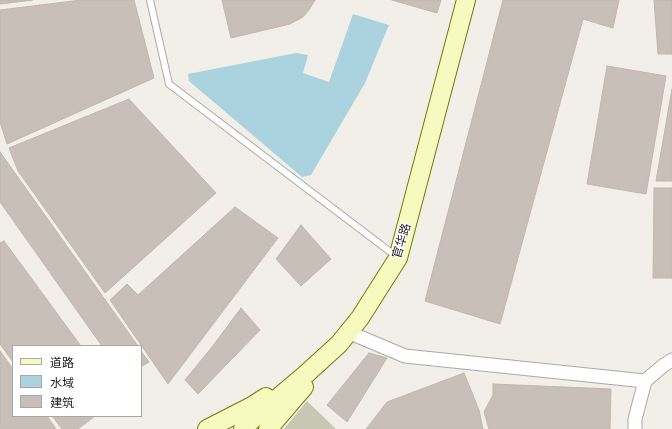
<!DOCTYPE html>
<html>
<head>
<meta charset="utf-8">
<style>
	body { margin:0 }
	#map { position:relative; width:672px; height:429px; overflow:hidden; background:#f2efe9; font-family:"PT Sans","Noto Sans SC",sans-serif }
	canvas { display:block }
	.legend { position:absolute; left:12px; top:345px; width:130px; height:72px; box-sizing:border-box; background:#fff; border:1px solid #a7a7a7; margin:0; padding:5px 7px; list-style:none; font-size:12px; color:#222 }
	.legend li { display:flex; align-items:center; gap:8px; height:20px }
	.legend b { width:20px; border:1px solid #a7a7a7 }
</style>
</head>
<body>
<div id="map">
<canvas width="672" height="429"></canvas>
<ul class="legend">
<li><b style="height:5px;background:#f7fabf"></b>道路</li>
<li><b style="height:11px;background:#aad3df"></b>水域</li>
<li><b style="height:11px;background:#c7bfb8"></b>建筑</li>
</ul>
</div>
<script>
const g = document.querySelector('canvas').getContext('2d');
g.lineJoin = 'round';
function fill(path, color) { g.fillStyle = color; g.fill(path, 'evenodd'); }
const shape = rows => new Path2D(rows.map(r => 'M' + r).join(''));
function stroke(path, color, width, dash) { g.strokeStyle = color; g.lineWidth = width; g.lineCap = dash ? 'butt' : 'round'; g.setLineDash(dash || []); g.stroke(path); }
function drawText(font, color, halo, rows, align = 'center') {
  g.font = font + ' "PT Sans","Noto Sans SC",sans-serif'; g.lineWidth = 3; g.setLineDash([]); g.textBaseline = 'middle'; g.strokeStyle = halo; g.fillStyle = color; for (const [text, x, y, turn = 0] of rows) {
    g.save(); g.translate(x, y); g.rotate((+turn || 0) * Math.PI / 180); g.textAlign = isNaN(turn) ? turn : align; if (halo) g.strokeText(text, 0, 0); g.fillText(text, 0, 0); g.restore();
  }
}
fill(shape([
	[307,401,336,429,284,429]
]), '#c7c7b4');
fill(shape([
	[353,14,389,25,365,83,311,175,302,177,189,81,188,74,296,53,308,55,303,73,329,82]
]), '#aad3df');
const building = shape([
	[0,0,33,0,0,4,0,0],
	[81,0,134,0,154,78,7,144,0,122,0,10,81,0],
	[222,0,315,0,309,10,303,17,290,24,231,38,222,0],
	[392,0,441,0,437,13,392,0],
	[503,0,619,0,613,28,583,19,500,324,425,301,503,0],
	[654,0,672,0,672,54,658,54,654,0],
	[607,66,666,76,646,194,587,184,607,66],
	[672,89,672,181,656,181,672,89],
	[129,99,216,193,105,293,18,171,9,148,129,99],
	[0,152,138,346,102,346,0,202,0,152],
	[654,188,672,188,672,278,653,278,654,188],
	[235,207,278,238,168,384,110,300,127,284,138,295,235,207],
	[301,225,331,259,301,286,276,259,301,225],
	[4,241,81,346,13,346,13,362,0,344,0,243,4,241],
	[241,308,260,330,198,394,185,380,212,347,241,308],
	[0,351,13,369,13,416,47,416,56,429,1,429,0,427,0,351],
	[141,351,149,362,141,367,141,351],
	[369,353,387,358,347,422,327,405,369,353],
	[464,373,479,410,483,429,366,429,387,402,464,373],
	[493,384,611,389,610,429,489,429,484,412,493,395,493,384],
	[52,416,95,416,78,429,62,429,52,416]
]);
fill(building, '#c7bfb8');
stroke(building, '#c4b6ab', 1);
const service = shape([
	[150,0,169,84,397,257]
]);
const minor = shape([
	[348,332,405,356,645,381],
	[635,429,635,419,645,381,664,365,672,360]
]);
const secondary = shape([
	[207,429,252,406,266,397],
	[243,429,254,418,305,375,339,344,360,318,398,258,466,0],
	[268,429,304,387]
]);
stroke(service, '#a9a9a9', 8);
stroke(minor, '#a9a9a9', 15);
stroke(secondary, '#707d05', 20);
stroke(service, '#fff', 6);
stroke(minor, '#fff', 13);
stroke(secondary, '#f7fabf', 18);
drawText('12px', '#222', '#fff', [
	["官华路",402,241,-73]
]);
</script>
</body>
</html>
